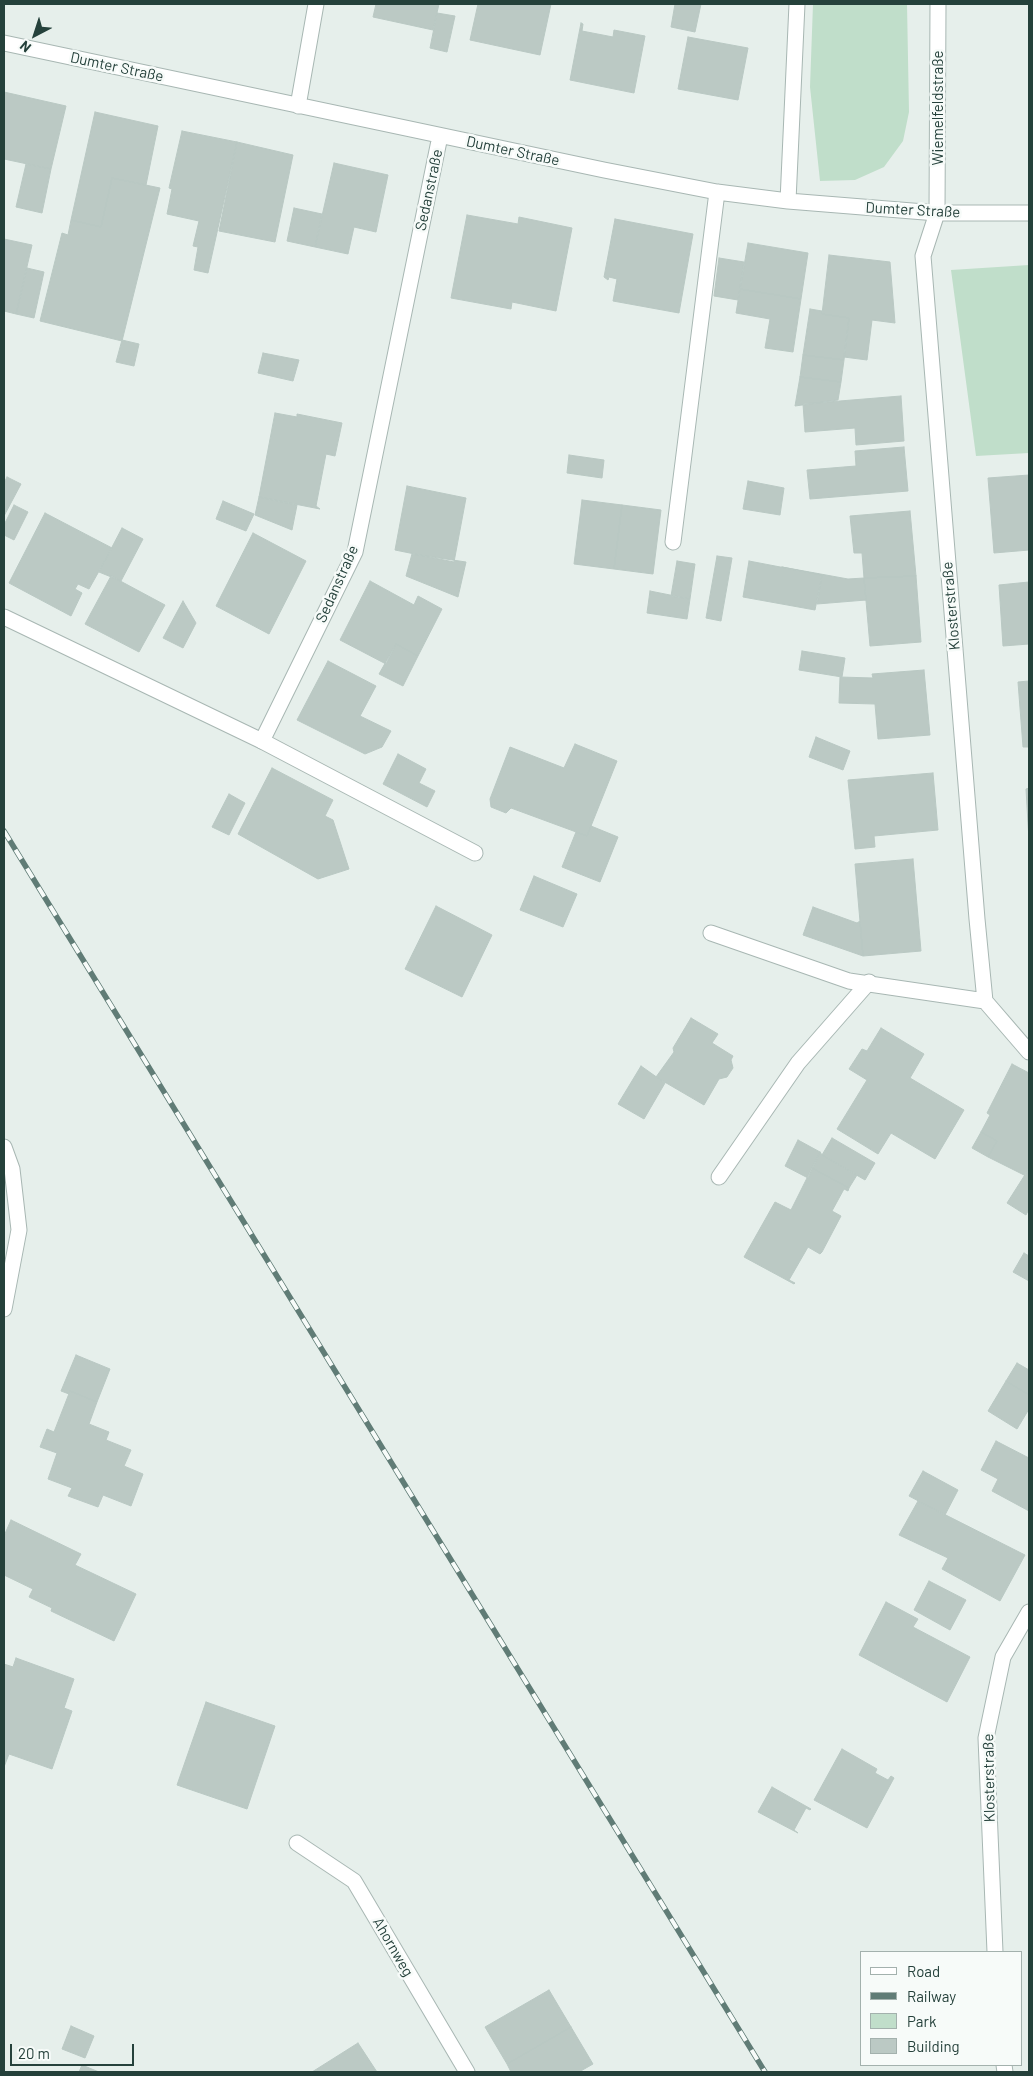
<!DOCTYPE html>
<html>
<head>
<meta charset="utf-8">
<style>
	body { margin:0 }
	#map { position:relative; width:1033px; height:2076px; overflow:hidden; background:#e6efeb; font-family:Barlow,sans-serif }
	canvas { display:block }
	.frame { position:absolute; inset:0; border:5px solid #25413b; pointer-events:none }
	.legend { position:absolute; left:860px; top:1951px; width:162px; height:115px; box-sizing:border-box; background:#f7fbf9; border:1px solid #a3b1ad; margin:0; padding:6px 9px; list-style:none; font-size:15px; color:#25413b }
	.legend li { display:flex; align-items:center; gap:10px; height:25px }
	.legend b { width:25px; border:1px solid #a3b1ad }
	.north { position:absolute; left:10px; top:10px; width:50px; height:50px; -webkit-text-stroke:4px #f7fbf9; paint-order:stroke; rotate:220deg; font-size:14px; font-weight:700; line-height:20px; text-align:center; color:#25413b }
	.north::after { content:''; display:block; margin:auto; width:18px; height:22px; background:#25413b; clip-path:polygon(50% 0,100% 100%,50% 72%,0 100%) }
	.scale { position:absolute; left:10px; top:2044px; width:124px; height:22px; box-sizing:border-box; border:2px solid #25413b; border-top:0; padding-left:6px; font-size:15px; line-height:18px; white-space:nowrap; color:#25413b; -webkit-text-stroke:4px #f7fbf9; paint-order:stroke }
</style>
</head>
<body>
<div id="map">
<canvas width="1033" height="2076"></canvas>
<div class="frame"></div>
<ul class="legend">
<li><b style="height:6px;background:#fff"></b>Road</li>
<li><b style="height:6px;background:#607c76"></b>Railway</li>
<li><b style="height:14px;background:#c0deca"></b>Park</li>
<li><b style="height:14px;background:#bbc9c4"></b>Building</li>
</ul>
<div class="north">N</div>
<div class="scale">20 m</div>
</div>
<script>
const g = document.querySelector('canvas').getContext('2d');
g.lineJoin = 'round';
function fill(path, color) { g.fillStyle = color; g.fill(path, 'evenodd'); }
const shape = rows => new Path2D(rows.map(r => 'M' + r).join(''));
function stroke(path, color, width, dash) { g.strokeStyle = color; g.lineWidth = width; g.lineCap = dash ? 'butt' : 'round'; g.setLineDash(dash || []); g.stroke(path); }
function drawText(font, color, halo, rows, align = 'center') {
  g.font = font + ' Barlow,sans-serif'; g.lineWidth = 5; g.setLineDash([]); g.textBaseline = 'middle'; g.strokeStyle = halo; g.fillStyle = color; for (const [text, x, y, turn = 0] of rows) {
    g.save(); g.translate(x, y); g.rotate((+turn || 0) * Math.PI / 180); g.textAlign = isNaN(turn) ? turn : align; if (halo) g.strokeText(text, 0, 0); g.fillText(text, 0, 0); g.restore();
  }
}
fill(shape([
	[813,4,907,4,909,112,903,141,884,167,855,180,820,181,810,87],
	[1029,265,1029,453,976,456,951,270]
]), '#c0deca');
const building = shape([
	[376,4,439,4,433,30,373,17,376,4],
	[478,4,551,4,540,55,470,40,478,4],
	[675,4,701,4,695,32,671,27,675,4],
	[437,13,455,16,447,52,430,48,437,13],
	[581,23,583,24,582,31,613,37,614,30,645,36,634,93,570,80,581,23],
	[688,37,748,48,738,100,678,89,688,37],
	[4,92,66,106,51,169,4,159,4,92],
	[95,112,158,126,146,185,112,178,101,227,71,220,95,112],
	[182,131,237,142,208,273,194,270,198,247,193,246,199,221,167,214,172,189,169,188,182,131],
	[237,142,293,155,275,242,219,231,237,142],
	[334,163,388,175,376,232,354,227,348,254,315,247,334,163],
	[26,164,51,169,42,213,16,207,26,164],
	[112,178,160,188,122,341,40,321,62,233,68,235,71,220,101,227,112,178],
	[294,208,322,214,315,247,287,241,294,208],
	[467,215,518,224,519,217,572,228,556,311,512,302,511,309,451,298,467,215],
	[615,219,693,234,679,313,613,301,617,279,609,277,608,280,604,277,615,219],
	[4,239,32,245,16,314,4,311,4,239],
	[748,243,808,253,801,299,740,289,748,243],
	[829,255,890,262,895,323,872,320,867,360,844,357,849,318,822,314,829,255],
	[719,258,744,262,738,300,714,296,719,258],
	[27,268,44,272,34,318,16,314,27,268],
	[740,289,801,299,793,352,765,348,770,319,736,313,740,289],
	[810,309,822,311,822,314,849,318,844,360,803,355,810,309],
	[122,340,139,344,134,366,116,362,122,340],
	[263,353,299,360,293,381,258,373,263,353],
	[803,355,844,360,841,382,800,377,803,355],
	[800,377,841,382,838,400,795,406,800,377],
	[901,396,904,441,856,445,855,428,805,432,803,404,901,396],
	[275,413,297,417,297,414,342,423,335,456,326,454,316,506,320,509,259,497,275,413],
	[904,447,908,491,810,499,807,470,856,466,855,451,904,447],
	[569,455,604,460,602,478,567,473,569,455],
	[1029,475,1029,550,994,553,988,478,1029,475],
	[7,477,21,484,4,516,4,483,7,477],
	[748,481,784,488,780,515,743,509,748,481],
	[407,486,466,498,454,562,395,550,407,486],
	[259,497,297,505,292,530,255,515,259,497],
	[582,500,622,505,614,569,574,564,582,500],
	[223,501,254,514,246,531,216,519,223,501],
	[14,505,28,512,14,540,4,535,4,525,14,505],
	[622,505,661,510,653,574,614,569,622,505],
	[910,511,916,576,864,578,862,553,854,553,850,516,910,511],
	[45,513,112,548,89,589,78,584,75,589,82,593,71,616,9,583,45,513],
	[122,528,143,539,121,581,99,572,122,528],
	[253,533,306,561,269,634,216,606,253,533],
	[412,554,466,562,458,597,406,576,412,554],
	[717,556,732,558,721,621,706,618,717,556],
	[677,561,695,564,690,599,671,596,677,561],
	[749,561,822,575,815,610,743,597,749,561],
	[782,567,848,579,864,578,866,600,817,604,822,575,782,567],
	[111,576,165,605,139,652,85,624,111,576],
	[916,576,921,642,870,646,864,578,916,576],
	[370,581,414,605,418,596,442,609,418,656,396,644,386,664,340,640,370,581],
	[1029,582,1029,644,1003,646,999,585,1029,582],
	[650,591,690,599,687,619,647,613,650,591],
	[183,601,196,623,183,648,163,638,183,601],
	[396,644,418,656,403,686,379,674,396,644],
	[802,651,845,658,842,677,799,670,802,651],
	[328,661,376,686,360,716,391,731,382,747,365,754,297,720,328,661],
	[924,670,930,735,878,739,875,704,839,703,840,677,873,678,872,674,924,670],
	[1029,681,1029,747,1023,747,1018,682,1029,681],
	[816,737,850,751,843,770,809,757,816,737],
	[575,744,617,761,587,836,511,808,506,813,491,807,490,799,510,747,564,768,575,744],
	[398,754,426,769,419,783,435,791,427,807,383,784,398,754],
	[272,768,333,800,325,816,333,820,349,869,318,879,238,834,272,768],
	[933,773,938,830,874,836,875,847,855,849,848,780,933,773],
	[1029,788,1029,840,1026,789,1029,788],
	[229,794,245,803,229,835,212,827,229,794],
	[591,826,618,837,600,882,562,867,576,832,587,836,591,826],
	[913,859,921,951,863,956,855,864,913,859],
	[534,876,577,894,563,927,520,910,534,876],
	[436,906,492,935,462,997,405,969,436,906],
	[813,907,857,923,860,921,863,956,803,935,813,907],
	[691,1018,718,1034,712,1043,733,1056,731,1060,733,1068,727,1077,719,1079,704,1105,656,1077,674,1052,673,1048,691,1018],
	[881,1028,924,1054,910,1078,964,1110,935,1159,891,1133,878,1154,837,1129,867,1080,849,1069,862,1049,867,1051,881,1028],
	[1012,1064,1029,1073,1029,1168,1024,1175,988,1157,997,1141,981,1132,990,1115,987,1113,1012,1064],
	[641,1066,665,1083,644,1119,618,1104,641,1066],
	[981,1132,997,1141,988,1157,972,1148,981,1132],
	[832,1138,875,1163,865,1180,822,1155,832,1138],
	[798,1140,820,1152,808,1178,785,1166,798,1140],
	[820,1152,822,1155,857,1175,849,1188,812,1168,820,1152],
	[812,1168,849,1188,848,1191,844,1189,832,1211,841,1216,822,1252,820,1254,808,1247,789,1280,795,1283,794,1284,744,1257,775,1202,791,1210,812,1168],
	[1028,1170,1029,1209,1026,1215,1007,1203,1028,1170],
	[1024,1253,1029,1256,1029,1281,1013,1272,1024,1253],
	[76,1355,110,1369,97,1402,70,1391,69,1394,61,1391,76,1355],
	[1017,1363,1029,1370,1029,1395,1006,1381,1017,1363],
	[1006,1381,1029,1395,1029,1409,1017,1429,988,1411,1006,1381],
	[70,1391,97,1402,89,1424,109,1432,106,1440,131,1450,124,1466,143,1474,131,1506,103,1495,98,1507,68,1496,72,1488,48,1479,57,1453,40,1447,47,1429,54,1432,70,1391],
	[996,1441,1029,1458,1029,1511,992,1491,998,1479,981,1470,996,1441],
	[923,1471,958,1490,945,1515,909,1496,923,1471],
	[918,1501,1025,1555,1000,1601,942,1569,948,1558,899,1535,918,1501],
	[11,1520,81,1554,75,1565,136,1594,114,1641,51,1611,52,1608,29,1597,33,1589,4,1575,4,1536,11,1520],
	[929,1581,966,1600,950,1630,914,1610,929,1581],
	[886,1602,918,1619,913,1627,970,1657,947,1702,859,1655,886,1602],
	[16,1658,74,1679,64,1708,72,1711,52,1769,9,1754,4,1767,4,1664,13,1667,16,1658],
	[206,1702,275,1726,247,1809,177,1785,206,1702],
	[842,1749,877,1769,875,1773,888,1780,891,1776,894,1778,867,1828,814,1800,842,1749],
	[772,1787,811,1809,810,1810,806,1808,794,1830,798,1833,758,1812,772,1787],
	[549,1990,571,2027,507,2064,485,2027,549,1990],
	[71,2026,94,2036,85,2058,62,2049,71,2026],
	[571,2027,593,2064,579,2072,511,2072,507,2064,571,2027],
	[358,2043,377,2072,312,2072,358,2043],
	[82,2065,99,2072,79,2072,82,2065]
]);
fill(building, '#bbc9c4');
stroke(building, '#b9c8c3', 1);
const service = shape([
	[262,741,475,853],
	[719,1177,798,1063,869,982]
]);
const minor = shape([
	[938,4,937,213,923,256,977,919,985,1001,1029,1052],
	[4,43,604,170,717,192,788,201,937,213,1029,213],
	[298,106,316,4],
	[788,201,797,4],
	[673,542,717,192],
	[4,617,262,741,355,552,440,136],
	[711,933,849,981,985,1001],
	[4,1147,12,1169,19,1230,4,1309],
	[297,1843,354,1881,467,2072],
	[995,1952,986,1738,1003,1657,1029,1612],
	[1004,2065,1005,2072]
]);
stroke(service, '#a8b7b3', 17);
stroke(minor, '#a8b7b3', 17);
stroke(service, '#fff', 15);
stroke(minor, '#fff', 15);
const rail = shape([
	[4,831,765,2072]
]);
stroke(rail, '#607c76', 5.5);
stroke(rail, '#f7fbf9', 4, [11]);
drawText('15px', '#25413b', '#f7fbf9', [
	["Dumter Straße",117,67,12],
	["Wiemelfeldstraße",938,108,-90],
	["Dumter Straße",513,151,12],
	["Sedanstraße",429,190,-78],
	["Dumter Straße",913,210,3],
	["Sedanstraße",337,584,-66],
	["Klosterstraße",951,606,-95],
	["Klosterstraße",989,1778,-91],
	["Ahornweg",393,1947,60]
]);
</script>
</body>
</html>
